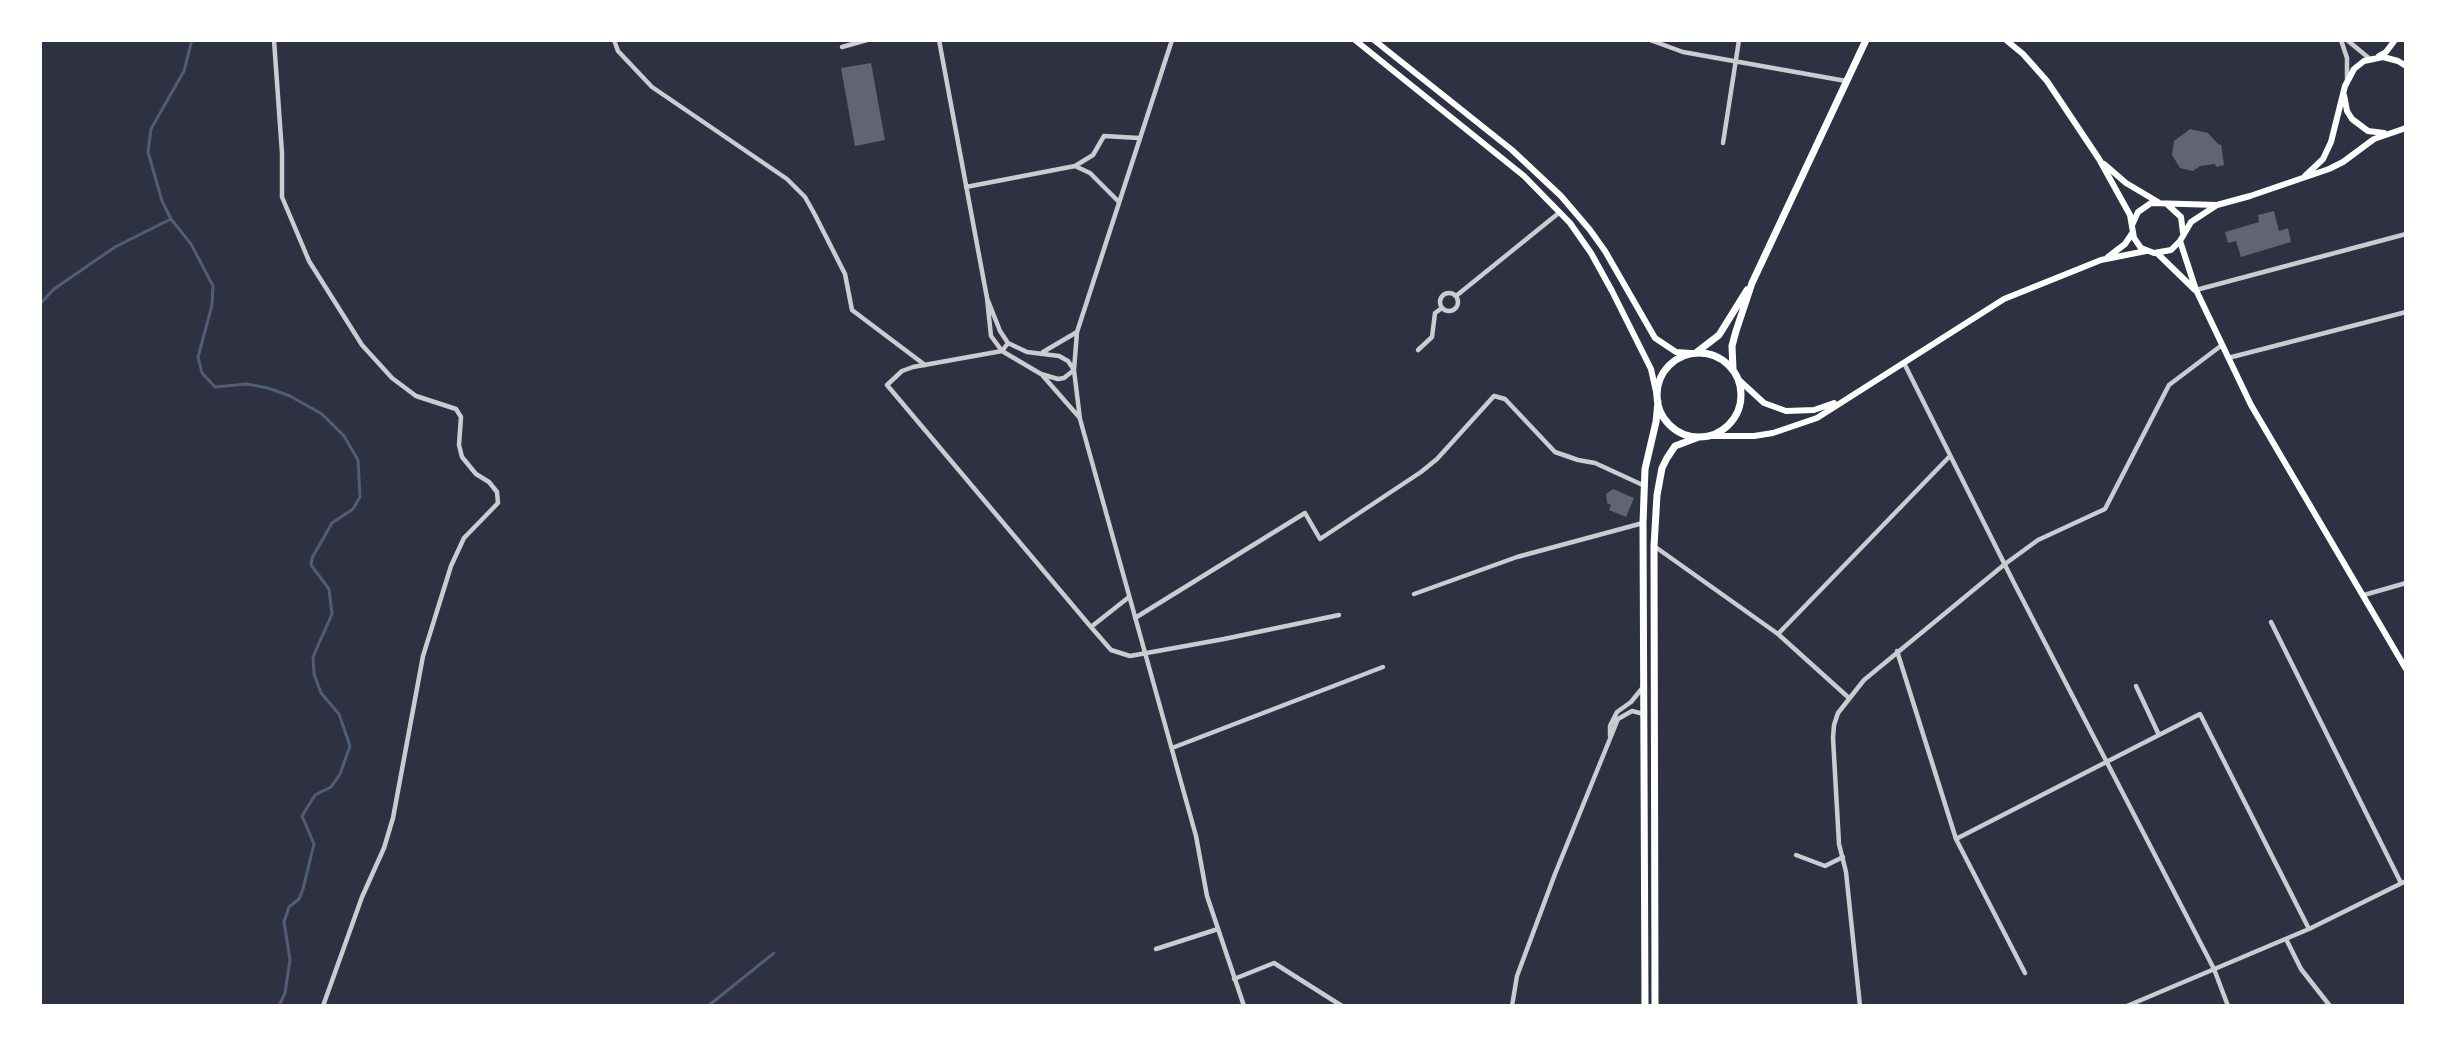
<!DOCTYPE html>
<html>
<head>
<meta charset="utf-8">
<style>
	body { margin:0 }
	#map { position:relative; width:2446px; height:1046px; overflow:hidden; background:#2d3142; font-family:"Alegreya Sans",sans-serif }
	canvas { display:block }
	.frame { position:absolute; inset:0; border:42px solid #fff; pointer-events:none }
</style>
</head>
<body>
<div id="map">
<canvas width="2446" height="1046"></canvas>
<div class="frame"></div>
</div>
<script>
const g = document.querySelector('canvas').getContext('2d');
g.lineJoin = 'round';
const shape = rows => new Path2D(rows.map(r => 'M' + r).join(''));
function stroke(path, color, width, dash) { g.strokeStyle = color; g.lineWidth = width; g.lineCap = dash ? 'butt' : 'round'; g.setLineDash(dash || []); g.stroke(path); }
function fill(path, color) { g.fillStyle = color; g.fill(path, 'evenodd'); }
stroke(shape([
	[192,40,184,71,151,129,148,152,162,201,171,219,191,244,213,286,212,305,198,357,202,373,215,387,247,384,268,388,290,396,322,414,344,436,358,460,360,497,353,509,332,523,312,558,311,565,329,589,332,614,313,657,314,674,321,693,339,714,350,746,340,774,331,787,315,795,302,816,314,844,303,889,299,899,289,907,284,922,290,960,285,993,279,1006],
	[40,304,54,289,115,247,171,219],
	[708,1006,774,953]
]), '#4f5d75', 3);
fill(shape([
	[871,63,885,140,855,146,841,68],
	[2190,129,2208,133,2219,145,2221,144,2224,165,2216,167,2215,164,2200,166,2193,171,2180,168,2172,155,2174,141],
	[2274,211,2279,231,2288,228,2291,242,2241,257,2236,241,2228,243,2225,232,2259,222,2258,215],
	[1613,489,1634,498,1626,517,1609,510,1611,505,1607,503,1606,494]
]), '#626471');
stroke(shape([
	[274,40,282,153,282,197,309,261,362,345,392,378,416,396,456,409,461,417,459,445,462,457,476,474,489,482,497,492,498,503,464,538,451,566,423,656,393,818,384,848,362,897,323,1006],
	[614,40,618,51,652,87,787,179,805,197,814,213,845,274,852,310,925,365],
	[939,40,987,298,991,336,1002,351,1041,374,1058,379,1064,378,1074,370,1068,361,1059,356,1027,352,1008,343,1000,331,987,298],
	[1172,40,1077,332,1074,370,1080,419,1196,836,1207,896,1244,1006],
	[1650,40,1683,52,1846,81],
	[2341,40,2347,58,2347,79],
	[2347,40,2370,59],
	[842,47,867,40],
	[1723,143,1739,40],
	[1075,166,1090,173,1118,201],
	[966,187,1075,166,1093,155,1104,136,1139,138],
	[2196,290,2406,234],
	'1440 302a9 9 0 1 1 18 0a9 9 0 1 1-18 0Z',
	[1456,296,1560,212],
	[1008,343,1002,351,913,367,902,371,887,385,1091,627],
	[1418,350,1432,337,1435,313,1442,308],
	[1043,352,1077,332],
	[2228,358,2406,312],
	[1904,363,2014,583,2214,969,2228,1006],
	[1043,376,1079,417],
	[1654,546,1778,634,1849,698],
	[1414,594,1517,557,1643,523],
	[2364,595,2406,583],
	[1129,597,1091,627,1111,650,1130,656,1224,639,1339,615],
	[1135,618,1305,513,1320,539,1421,472,1437,459,1494,396,1505,399,1555,452,1578,460,1595,463,1645,486],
	[2271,622,2401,883],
	[1778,634,1950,456],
	[1897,651,1956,839,2025,973],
	[2136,686,2159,735],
	[1610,736,1610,726,1617,712,1631,702,1644,686],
	[1172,748,1383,667],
	[1956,839,2200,714,2309,929],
	[1796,855,1825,866,1843,857],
	[2286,939,2301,969,2330,1006],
	[1156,949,1218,929],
	[1234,979,1274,963,1342,1006],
	[1512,1006,1517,976,1555,874,1618,719,1632,711,1644,714],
	[1860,1006,1846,872,1839,844,1833,738,1834,725,1838,713,1864,680,2005,564,2038,540,2105,509,2169,385,2222,345],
	[2127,1006,2309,929,2406,881]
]), '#caccd0', 4.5);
stroke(shape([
	[1355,40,1524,176,1570,223,1591,253,1612,291,1651,369,1657,396],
	[1374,40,1512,150,1561,196,1590,230,1605,251,1655,338,1676,352,1691,353],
	[2006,40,2023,54,2047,81,2099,159,2130,215,2134,238,2141,248,2154,253,2171,250,2180,241,2191,222,2217,205],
	[2379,56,2386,52,2395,40],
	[2344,95,2347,111,2352,119,2368,131,2384,133],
	[2104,164,2126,183,2158,202],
	[2305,176,2323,159,2331,142,2345,86,2354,69,2364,61,2383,57,2398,61,2406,66],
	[2168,205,2181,217,2183,233],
	[2132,225,2138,212,2151,203,2217,205,2250,196,2329,169,2343,162,2374,139,2406,128],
	[2180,241,2196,290,2251,405,2406,669],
	[2158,254,2195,290],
	[2108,257,2125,244,2133,232],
	[1739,380,1764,403,1786,411,1814,410,1834,403],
	[1710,436,1754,436,1773,433,1817,418,2004,299,2101,260,2146,251]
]), '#fff', 6);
stroke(shape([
	[1697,352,1719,335,1747,290],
	'1657 395a42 42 0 1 1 84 0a42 42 0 1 1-84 0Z',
	[1733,369,1732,346,1736,331,1752,283,1866,40],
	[1645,1006,1643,523,1645,469,1656,422,1658,402],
	[1655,1006,1654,546,1657,495,1662,468,1667,458,1675,446,1699,437]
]), '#fff', 7);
</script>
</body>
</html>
